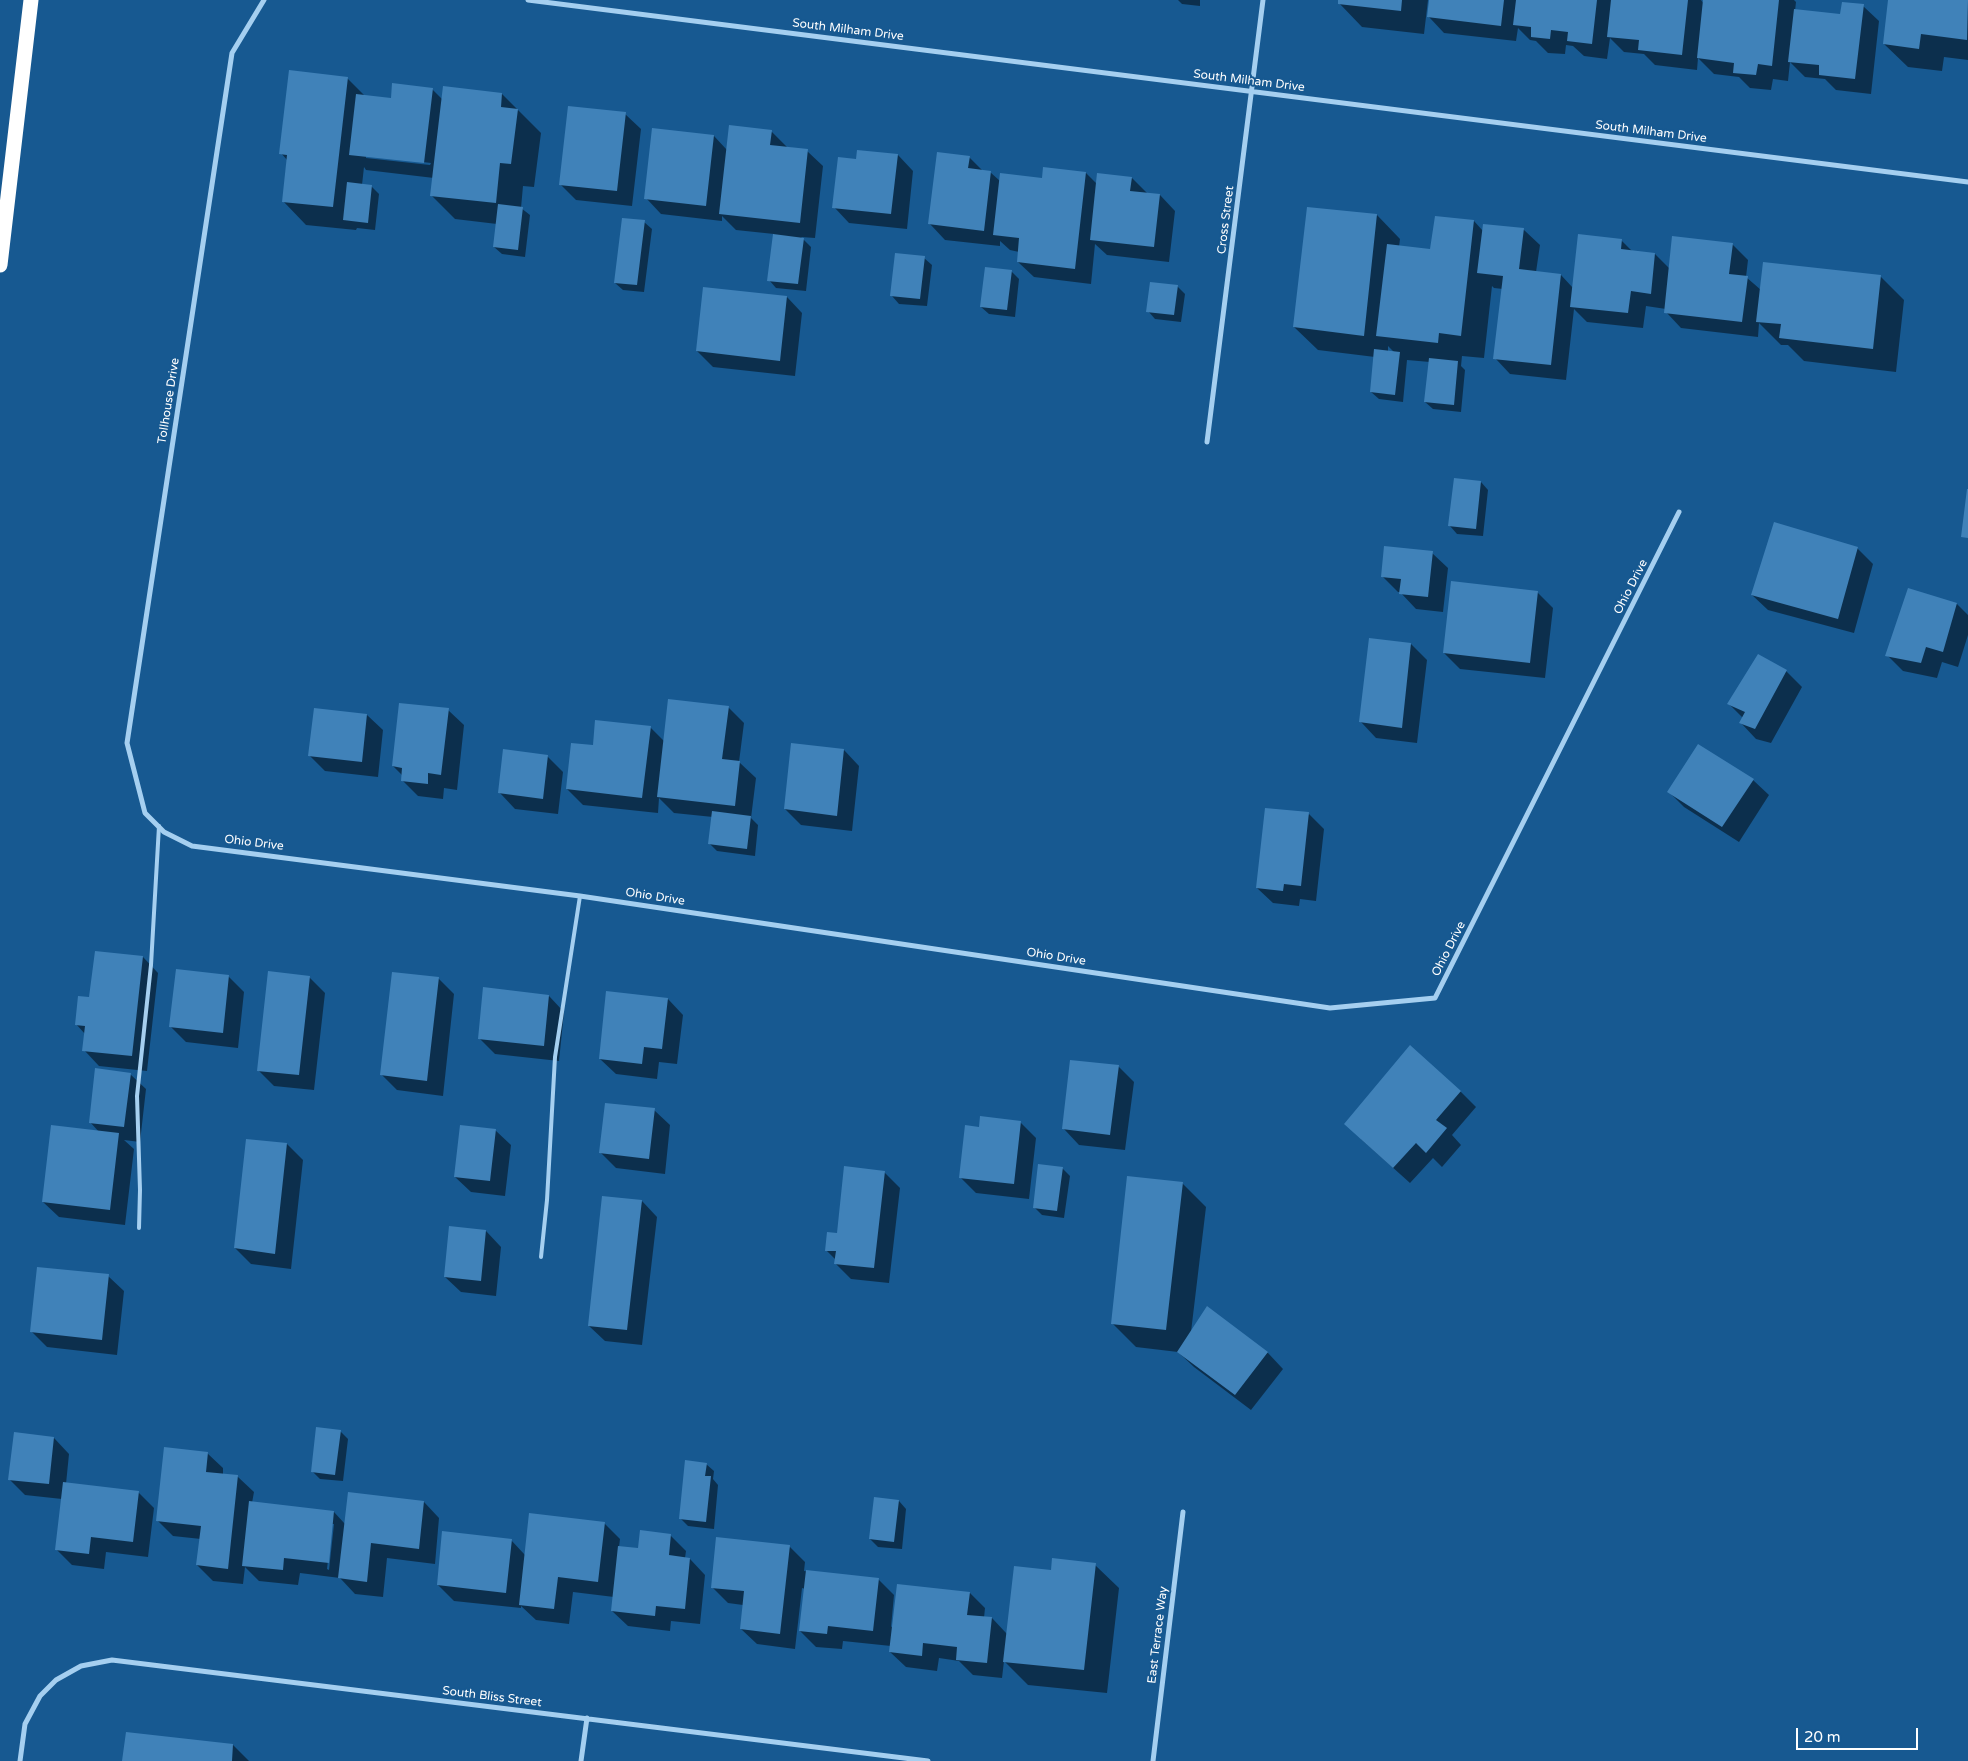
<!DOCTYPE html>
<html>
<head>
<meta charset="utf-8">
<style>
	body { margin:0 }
	#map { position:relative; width:1968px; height:1761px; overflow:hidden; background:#175991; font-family:"Varela Round",sans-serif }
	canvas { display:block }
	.scale { position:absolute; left:1796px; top:1728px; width:122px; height:22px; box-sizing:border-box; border:2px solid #fff; border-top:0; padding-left:6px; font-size:15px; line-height:18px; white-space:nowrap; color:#fff; -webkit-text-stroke:4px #175991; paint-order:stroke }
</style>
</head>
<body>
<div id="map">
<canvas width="1968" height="1761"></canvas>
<div class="scale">20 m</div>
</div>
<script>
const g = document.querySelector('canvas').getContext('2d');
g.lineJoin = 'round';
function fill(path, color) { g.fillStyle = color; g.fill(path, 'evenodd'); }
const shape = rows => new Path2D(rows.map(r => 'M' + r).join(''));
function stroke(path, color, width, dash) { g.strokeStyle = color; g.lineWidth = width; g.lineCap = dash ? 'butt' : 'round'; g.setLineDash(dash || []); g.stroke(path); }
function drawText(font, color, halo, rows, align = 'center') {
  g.font = font + ' "Varela Round",sans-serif'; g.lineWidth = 4; g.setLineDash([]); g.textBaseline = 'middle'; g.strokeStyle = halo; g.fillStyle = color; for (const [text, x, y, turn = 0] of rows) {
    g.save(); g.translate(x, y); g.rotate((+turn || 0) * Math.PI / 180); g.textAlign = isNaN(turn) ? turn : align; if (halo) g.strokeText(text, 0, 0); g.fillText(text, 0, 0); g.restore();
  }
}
fill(shape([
	[1178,0,1200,0,1200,6,1182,4],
	[1339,0,1428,0,1424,34,1362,27,1339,3],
	[1431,0,1701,0,1704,4,1705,0,1794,0,1796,2,1795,11,1841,16,1863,6,1879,21,1871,94,1836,90,1825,79,1805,77,1790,62,1788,81,1773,79,1771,90,1750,88,1739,77,1714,74,1698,58,1697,70,1655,65,1644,54,1624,52,1610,38,1607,59,1584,56,1573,46,1566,45,1565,54,1548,53,1536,41,1530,40,1518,28,1516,41,1444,33,1429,17],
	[1889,0,1968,0,1968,60,1944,57,1942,71,1908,67,1884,44],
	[347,78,365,96,392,99,432,89,442,99,502,94,541,133,534,187,523,186,521,208,530,215,525,257,502,254,494,247,497,224,455,219,432,196,434,178,366,170,364,167,362,185,371,186,379,194,375,230,357,228,356,230,306,225,283,201,287,160,281,153],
	[366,155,431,163,430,165,366,158],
	[625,114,641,129,632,206,576,200,560,184],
	[772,132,787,147,807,151,823,166,815,238,801,237,811,247,806,291,776,288,769,280,774,234,736,230,722,216,722,221,661,214,646,198,714,136,727,150],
	[898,155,913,171,907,229,849,223,834,207,857,161],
	[969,157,983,171,990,172,1000,181,1043,179,1086,173,1097,184,1132,178,1148,194,1160,195,1175,211,1169,262,1107,255,1095,244,1091,284,1034,277,1018,262,1019,252,1010,250,1000,241,1000,246,945,240,930,224],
	[1377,215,1400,239,1399,247,1432,251,1474,221,1483,231,1484,225,1524,230,1540,245,1536,272,1561,275,1573,288,1621,240,1633,252,1655,254,1670,269,1732,244,1748,260,1746,277,1761,290,1880,276,1904,300,1896,372,1804,361,1788,345,1781,345,1759,323,1758,337,1681,328,1666,312,1666,309,1646,306,1643,328,1587,322,1574,309,1566,380,1510,374,1495,358,1503,289,1494,288,1492,286,1484,358,1462,356,1461,366,1465,370,1461,412,1433,409,1425,402,1430,362,1407,360,1403,402,1379,399,1371,392,1375,357,1318,350,1294,327],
	[1388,346,1394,352,1388,352],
	[644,222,652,229,644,292,623,290,615,283],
	[924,258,932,265,927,306,899,304,892,296],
	[1011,271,1019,279,1015,317,989,314,981,307],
	[1177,286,1185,294,1181,322,1155,319,1148,311],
	[787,297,802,313,795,376,713,367,697,351],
	[1481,482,1488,490,1483,536,1457,534,1450,526],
	[1857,548,1873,564,1854,633,1768,610,1752,595],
	[1432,553,1448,568,1443,612,1416,609,1400,592,1398,592,1382,576],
	[1909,590,1957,604,1968,615,1968,635,1958,667,1942,662,1937,678,1903,671,1887,655],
	[1537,592,1553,608,1545,678,1460,669,1444,653],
	[1411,644,1427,660,1417,743,1376,738,1361,722],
	[1786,671,1802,687,1771,743,1756,739,1741,723,1743,718,1729,704],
	[728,707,744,723,739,762,756,778,751,818,758,825,755,856,717,851,710,844,713,817,674,813,659,798,658,813,583,805,567,789,594,747,650,727,665,742],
	[315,709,367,715,383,730,378,777,325,771,310,756],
	[448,710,464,725,457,790,444,788,443,799,418,796,402,780,403,776,393,766],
	[844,750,859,766,852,831,801,825,785,809],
	[547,756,563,772,558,814,515,809,500,793],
	[1753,780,1769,795,1739,842,1684,807,1668,791],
	[1309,814,1324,829,1316,901,1300,899,1299,906,1273,903,1257,888],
	[143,957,158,973,147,1071,99,1066,84,1050,85,1034,76,1024,90,998],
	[228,976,244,992,238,1048,186,1042,171,1027],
	[309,977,325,993,314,1090,274,1086,258,1070],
	[438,978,454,994,443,1096,397,1090,382,1075],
	[549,996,564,1012,559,1061,495,1054,479,1038],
	[668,999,683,1015,677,1064,659,1062,657,1079,616,1074,600,1059],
	[1118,1066,1134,1082,1125,1150,1079,1145,1064,1129],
	[130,1074,146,1089,140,1142,124,1140,134,1149,125,1225,59,1217,43,1202,99,1132,90,1122],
	[1460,1091,1476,1107,1452,1135,1461,1145,1442,1167,1433,1158,1410,1183,1361,1139],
	[654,1110,670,1125,665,1174,616,1168,600,1152],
	[1020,1122,1036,1138,1029,1199,976,1193,961,1178,980,1128],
	[495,1130,511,1145,505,1196,471,1192,455,1177],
	[247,1140,287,1144,303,1160,291,1269,251,1264,235,1248],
	[1062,1168,1070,1176,1064,1218,1042,1215,1034,1207],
	[884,1172,900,1188,889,1283,851,1279,836,1264,836,1260,826,1250],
	[1182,1183,1206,1207,1191,1332,1207,1308,1268,1353,1283,1369,1251,1410,1194,1367,1178,1352,1136,1347,1112,1323],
	[642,1201,657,1217,642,1345,605,1341,589,1326],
	[486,1231,501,1247,496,1296,461,1292,445,1277],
	[108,1276,124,1291,117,1355,47,1347,31,1331],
	[340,1431,348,1439,343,1481,320,1479,313,1472],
	[54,1438,69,1454,66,1484,138,1492,154,1508,148,1557,106,1552,104,1569,72,1565,57,1550,62,1499,25,1495,9,1479],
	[207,1453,223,1468,223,1475,238,1477,254,1492,252,1503,334,1512,345,1524,424,1502,439,1518,435,1564,387,1558,383,1597,355,1594,340,1578,300,1573,298,1585,259,1581,245,1567,243,1584,213,1581,197,1565,201,1539,173,1536,157,1520],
	[332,1524,334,1524,329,1570,327,1569],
	[706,1464,714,1471,713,1479,718,1485,714,1529,688,1526,680,1518],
	[875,1498,899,1501,906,1509,902,1549,878,1547,870,1539],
	[604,1523,620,1539,619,1547,639,1549,670,1535,686,1551,685,1558,690,1559,705,1575,700,1624,671,1621,670,1631,628,1626,612,1611,614,1597,573,1592,569,1624,536,1620,521,1606,521,1608,454,1601,438,1585,511,1540,525,1555],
	[790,1547,805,1562,804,1571,878,1579,894,1595,891,1627,970,1593,985,1608,984,1618,992,1618,1007,1634,1052,1571,1095,1565,1119,1588,1107,1693,1028,1685,1004,1661,1002,1678,973,1675,959,1661,939,1658,937,1671,906,1667,890,1652,891,1646,843,1641,842,1649,816,1647,800,1631,805,1589,802,1588,795,1649,757,1644,741,1629,743,1605,728,1603,712,1587],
	[233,1745,249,1761,124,1761]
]), '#0007');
fill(shape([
	[1338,0,1402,0,1401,11,1338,4],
	[1429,0,1504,0,1501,26,1427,17],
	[1516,0,1597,0,1592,44,1567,41,1568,32,1551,30,1550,39,1531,37,1531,27,1513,25],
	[1611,0,1688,0,1682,55,1638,50,1639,40,1607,37],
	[1703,0,1779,0,1772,66,1758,64,1756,75,1733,73,1734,63,1697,58],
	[1888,0,1968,0,1967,40,1921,34,1919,49,1883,44],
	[1842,2,1864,4,1855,79,1819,75,1819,65,1788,62,1794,9,1840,14],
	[289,70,348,77,333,207,282,202,287,155,279,154],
	[392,83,433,88,424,163,349,155,356,94,391,98],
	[443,86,502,93,501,107,518,109,511,164,500,163,496,203,430,196],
	[568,106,626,112,617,191,559,185],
	[729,125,772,130,770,145,808,149,800,223,719,214],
	[652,128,714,135,706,206,644,199],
	[857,150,898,154,891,214,832,208,838,157,856,159],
	[937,152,970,156,968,168,991,171,984,231,928,224],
	[1043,167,1086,172,1075,269,1017,262,1019,238,993,235,1000,173,1042,178],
	[1097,173,1132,177,1130,191,1160,194,1154,247,1090,240],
	[347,182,372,185,368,223,343,220],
	[498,204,523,207,518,250,493,247],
	[1307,207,1377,214,1364,336,1293,327],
	[1435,216,1474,220,1461,336,1439,333,1438,343,1376,336,1387,244,1430,249],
	[622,218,645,220,637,285,614,283],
	[1483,224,1524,228,1519,269,1561,274,1551,365,1493,359,1503,276,1477,273],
	[773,234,804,238,798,284,767,281],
	[1578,234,1622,239,1621,249,1655,253,1651,294,1631,291,1628,313,1570,307],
	[1672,236,1733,243,1729,274,1748,276,1742,322,1664,313],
	[895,253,925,256,920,299,890,296],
	[1763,262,1881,275,1873,349,1779,338,1781,324,1756,322],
	[985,267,1012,270,1007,310,980,307],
	[1150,282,1178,285,1174,315,1146,312],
	[703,287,787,296,780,361,696,351],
	[1374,349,1400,352,1395,395,1370,392],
	[1429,358,1458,361,1454,405,1424,402],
	[1454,478,1481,481,1476,529,1448,526],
	[1967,489,1968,489,1968,538,1961,537],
	[1774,522,1858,547,1838,619,1751,595],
	[1384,546,1433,551,1428,597,1399,594,1401,579,1381,577],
	[1451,581,1538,591,1530,663,1443,653],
	[1908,588,1957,603,1943,652,1926,647,1921,663,1885,656],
	[1369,638,1411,643,1402,728,1359,722],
	[1758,654,1787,670,1755,729,1739,723,1745,712,1727,704],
	[668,699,729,706,722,759,740,761,735,806,657,797],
	[399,703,449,708,441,775,428,773,428,784,401,781,402,768,392,766],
	[314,708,367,714,362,762,308,756],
	[595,720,651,726,642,798,566,789,571,743,593,745],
	[791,743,844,749,837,816,784,809],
	[1698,744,1754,779,1722,827,1667,792],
	[503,749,548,755,543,799,498,793],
	[1265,808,1309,812,1301,886,1284,884,1283,891,1256,888],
	[712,811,751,816,747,849,708,844],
	[95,951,143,956,132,1056,82,1051,85,1026,75,1025,78,996,89,997],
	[176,969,229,975,223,1033,169,1027],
	[268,971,310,976,299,1075,257,1071],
	[392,972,439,977,427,1081,380,1075],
	[483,987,549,995,544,1046,478,1039],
	[606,991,668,998,662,1049,644,1047,642,1064,599,1059],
	[1410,1045,1461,1091,1436,1120,1447,1128,1426,1153,1416,1143,1393,1168,1344,1124],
	[1070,1060,1119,1065,1110,1135,1062,1129],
	[95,1068,131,1073,124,1127,89,1123],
	[605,1103,655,1108,649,1159,599,1153],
	[980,1116,1021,1121,1014,1184,959,1178,965,1125,979,1127],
	[51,1125,119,1133,110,1210,42,1202],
	[460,1125,496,1129,490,1181,454,1177],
	[246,1139,287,1143,275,1254,234,1248],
	[1038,1164,1063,1167,1057,1211,1033,1208],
	[844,1166,885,1171,874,1268,834,1264,836,1251,825,1251,827,1232,837,1233],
	[1127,1176,1183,1182,1166,1330,1111,1324],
	[602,1196,642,1200,627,1330,588,1326],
	[449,1226,486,1230,481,1281,444,1277],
	[37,1267,109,1274,102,1340,30,1332],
	[1207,1306,1268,1352,1235,1395,1177,1352],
	[316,1427,341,1430,335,1475,311,1472],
	[14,1432,54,1437,49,1484,8,1480],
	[164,1447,208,1452,206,1472,238,1475,228,1569,196,1565,201,1526,156,1521],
	[685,1460,707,1463,705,1476,711,1476,706,1522,679,1519],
	[63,1482,139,1491,133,1542,91,1537,89,1554,55,1550],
	[348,1492,424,1501,419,1549,371,1543,367,1582,338,1578],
	[874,1497,899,1500,894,1542,869,1539],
	[249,1501,334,1511,329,1563,284,1558,283,1570,242,1566],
	[529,1513,605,1522,598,1582,558,1577,554,1609,519,1605],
	[640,1530,671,1534,669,1555,690,1558,685,1609,656,1606,655,1616,611,1611,618,1546,638,1548],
	[442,1531,512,1539,506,1593,437,1585],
	[716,1537,790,1545,780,1634,740,1629,744,1591,711,1588],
	[1052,1558,1096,1563,1084,1670,1003,1662,1014,1566,1051,1570],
	[806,1570,879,1578,873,1631,828,1626,827,1634,799,1631],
	[897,1584,970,1592,967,1615,992,1617,987,1663,956,1660,957,1647,923,1643,922,1656,889,1652],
	[126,1732,233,1744,232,1761,122,1761]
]), '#4082b9');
stroke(shape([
	[139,1228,140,1190,137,1096,151,965,159,826],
	[541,1257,547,1200,555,1057,580,896]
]), '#a5cff0', 4);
stroke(shape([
	[264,0,232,53,127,743,145,813,164,832,192,846,580,896,1330,1008,1435,998,1679,512],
	[528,0,1968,182],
	[1207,442,1263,0],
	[20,1761,25,1724,40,1696,56,1680,81,1666,112,1660,928,1761],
	[581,1761,587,1718],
	[1153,1761,1183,1512]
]), '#a5cff0', 5);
stroke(shape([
	[0,265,31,0]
]), '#fff', 15);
drawText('12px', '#fff', '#175991', [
	["South Milham Drive",848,30,7],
	["South Milham Drive",1249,81,7],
	["South Milham Drive",1651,132,7],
	["Cross Street",1226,220,-83],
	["Tollhouse Drive",169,401,-81],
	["Ohio Drive",1631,587,-63],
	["Ohio Drive",254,843,7],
	["Ohio Drive",655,897,9],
	["Ohio Drive",1449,949,-63],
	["Ohio Drive",1056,957,9],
	["East Terrace Way",1158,1635,-83],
	["South Bliss Street",492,1697,7]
]);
</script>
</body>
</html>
